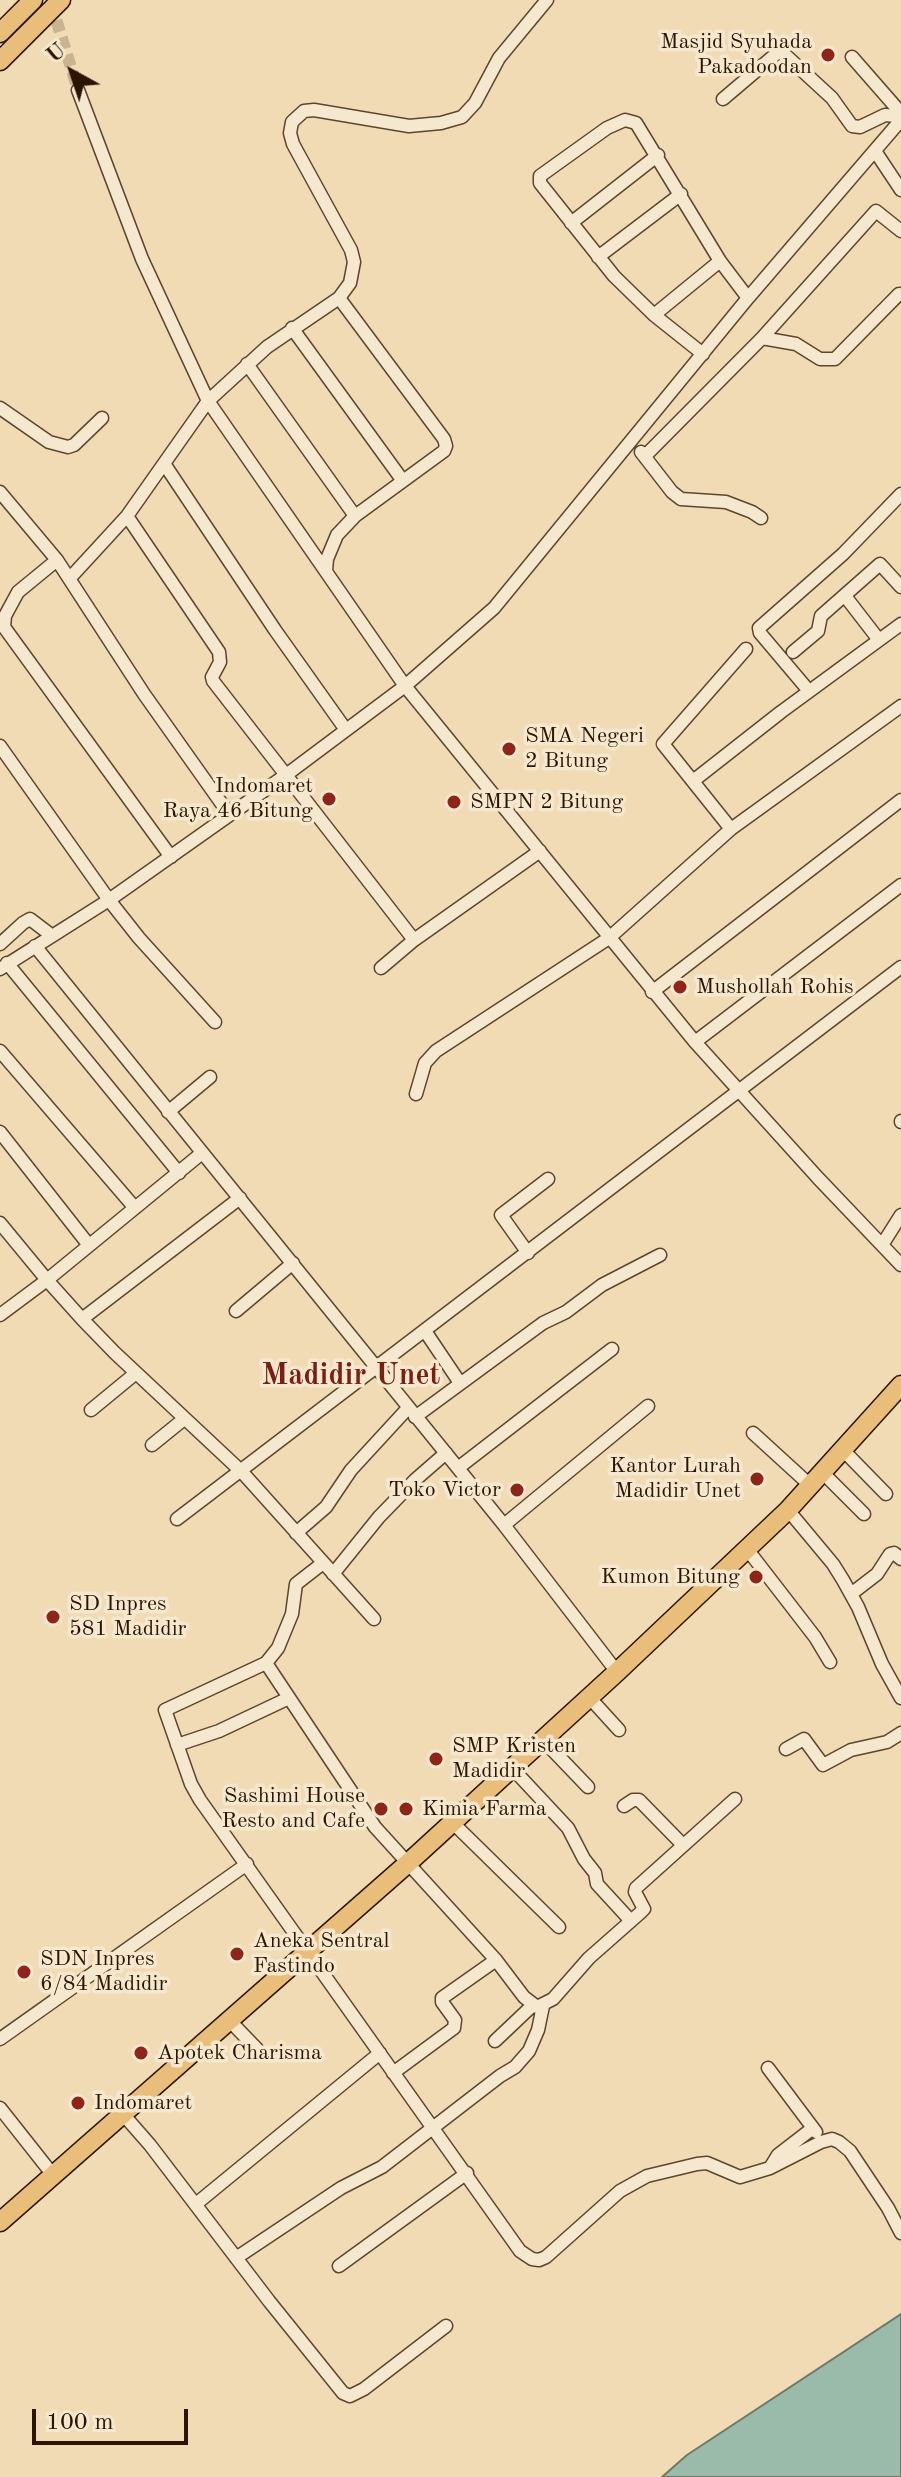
<!DOCTYPE html>
<html>
<head>
<meta charset="utf-8">
<style>
	body { margin:0 }
	#map { position:relative; width:901px; height:2477px; overflow:hidden; background:#f0dbb4; font-family:"Old Standard TT",serif }
	canvas { display:block }
	.north { position:absolute; left:32px; top:32px; width:80px; height:80px; -webkit-text-stroke:6px #f5e8ce; paint-order:stroke; rotate:320deg; font-size:22px; font-weight:700; line-height:32px; text-align:center; color:#2b1500 }
	.north::after { content:''; display:block; margin:auto; width:28px; height:36px; background:#2b1500; clip-path:polygon(50% 0,100% 100%,50% 72%,0 100%) }
	.scale { position:absolute; left:32px; top:2409px; width:156px; height:36px; box-sizing:border-box; border:4px solid #2b1500; border-top:0; padding-left:10px; font-size:24px; line-height:28px; white-space:nowrap; color:#2b1500; -webkit-text-stroke:6px #f5e8ce; paint-order:stroke }
</style>
</head>
<body>
<div id="map">
<canvas width="901" height="2477"></canvas>
<div class="north">U</div>
<div class="scale">100 m</div>
</div>
<script>
const g = document.querySelector('canvas').getContext('2d');
g.lineJoin = 'round';
function fill(path, color) { g.fillStyle = color; g.fill(path, 'evenodd'); }
const shape = rows => new Path2D(rows.map(r => 'M' + r).join(''));
function stroke(path, color, width, dash) { g.strokeStyle = color; g.lineWidth = width; g.lineCap = dash ? 'butt' : 'round'; g.setLineDash(dash || []); g.stroke(path); }
function drawText(font, color, halo, rows, align = 'center') {
  g.font = font + ' "Old Standard TT",serif'; g.lineWidth = 7; g.setLineDash([]); g.textBaseline = 'middle'; g.strokeStyle = halo; g.fillStyle = color; for (const [text, x, y, turn = 0] of rows) {
    g.save(); g.translate(x, y); g.rotate((+turn || 0) * Math.PI / 180); g.textAlign = isNaN(turn) ? turn : align; if (halo) g.strokeText(text, 0, 0); g.fillText(text, 0, 0); g.restore();
  }
}
const water = shape([
	[901,2314,901,2477,662,2477,687,2455,901,2314]
]);
fill(water, '#9abbaa');
stroke(water, '#6e7966', 2);
stroke(shape([
	[51,3,78,90]
]), '#c9b390', 12, [12, 6]);
const minor = shape([
	[852,57,901,113],
	[78,90,142,259,208,401,405,686,695,1042,818,1178,901,1265],
	[723,99,776,54,782,52,832,98,852,126,860,127,885,115,896,116,901,120],
	[875,151,901,190],
	[571,223,658,155],
	[598,257,681,194],
	[654,315,720,261],
	[292,328,403,481],
	[762,338,876,211,901,231],
	[703,354,654,315,614,276,540,183,540,176,607,128,625,120,636,123,720,261,748,298],
	[247,364,355,516],
	[0,408,49,442,68,447,74,445,102,418],
	[641,452,672,492,681,499,726,502,752,512,761,518],
	[645,456,762,338,796,344,820,359,835,359,899,294],
	[165,465,275,630,346,730],
	[0,492,57,560,144,694,229,814],
	[127,516,219,652,220,662,212,677,213,681,414,940],
	[57,560,18,592,5,616,4,627,171,857],
	[326,571,327,559,337,535,355,516,444,451,446,446,444,439,339,298],
	[70,578,127,516,208,401,267,347,339,298,350,283,354,262,351,250,293,144,290,133,292,122,304,111,314,110,409,126,441,123,462,117,475,103,499,58,547,0],
	[845,596,879,640],
	[793,652,818,631,821,616,880,564,901,587],
	[809,691,760,633,759,628,843,554,901,494],
	[0,746,109,900,139,938,215,1022],
	[693,781,781,712,901,624],
	[731,829,663,744,746,649],
	[0,944,23,923,30,919,51,935],
	[35,946,504,1525,617,1672],
	[7,963,179,1173],
	[381,968,414,940,540,851],
	[0,969,109,900,286,775,405,686,494,608,748,298,901,120],
	[652,992,901,800],
	[695,1042,901,885],
	[0,1051,135,1208],
	[416,1094,425,1063,436,1051,609,938,731,829,901,706],
	[168,1112,210,1077],
	[901,1121,901,1122],
	[0,1132,88,1244],
	[0,1223,47,1280,82,1319,115,1353,242,1472,374,1619],
	[882,1245,901,1215],
	[528,1253,501,1215,548,1179],
	[236,1311,293,1263],
	[0,1315,47,1280,202,1153],
	[82,1319,240,1198],
	[425,1331,460,1383],
	[91,1410,136,1373],
	[415,1417,543,1323,566,1312,602,1285,660,1255],
	[753,1433,811,1486],
	[152,1445,184,1419],
	[843,1450,886,1494],
	[458,1468,612,1349],
	[823,1473,864,1514],
	[788,1510,833,1564,843,1580,858,1607,882,1664,901,1698],
	[177,1519,901,967],
	[504,1525,648,1406],
	[296,1533,326,1507,351,1470,408,1408],
	[747,1549,815,1637,830,1662],
	[323,1563,296,1584,292,1614,278,1648,266,1663,165,1710,191,1784,200,1800,520,2251,532,2259,539,2260,546,2257,620,2191,647,2176,697,2164,707,2163,740,2177,770,2168,778,2155,813,2128],
	[333,1574,379,1517,415,1480,446,1453],
	[851,1594,877,1574,890,1554,894,1553,901,1559],
	[266,1663,375,1827,496,1960,524,1997,537,2007,553,1999,589,1958,640,1913,644,1909,635,1892,636,1888,735,1799],
	[589,1697,619,1730],
	[543,1740,588,1787],
	[177,1745,219,1731,289,1698],
	[786,1749,804,1739,823,1765,851,1750,887,1742,901,1733],
	[512,1768,568,1828,584,1859,595,1873,597,1884,631,1921],
	[624,1806,633,1800,639,1800,683,1845],
	[453,1823,559,1927],
	[229,2020,257,2049],
	[0,2039,247,1864],
	[495,2041,533,2005],
	[768,2068,816,2132],
	[393,2073,454,2028,455,2020,442,2002,442,1998,496,1960],
	[0,2108,53,2175],
	[122,2113,150,2145,269,2301,343,2393,350,2396,364,2389,446,2326],
	[770,2168,821,2142,832,2139,839,2142,850,2151,888,2208,901,2233],
	[196,2204,380,2053],
	[236,2258,341,2188,382,2167,500,2076,515,2067,529,2051,538,2030,543,2006],
	[339,2266,467,2173]
]);
const highway = shape([
	[0,33,33,0],
	[0,61,61,0],
	[0,2222,407,1864,617,1672,788,1510,901,1385]
]);
stroke(minor, '#5c462d', 15);
stroke(highway, '#2b1500', 21);
stroke(minor, '#f5e8ce', 12);
stroke(highway, '#e8be7a', 18);
for (const [x, y, r, color] of [
	[828,55,8,"#8f2418"],
	[509,749,8,"#8f2418"],
	[329,799,8,"#8f2418"],
	[454,802,8,"#8f2418"],
	[680,987,8,"#8f2418"],
	[757,1479,8,"#8f2418"],
	[517,1490,8,"#8f2418"],
	[756,1577,8,"#8f2418"],
	[53,1617,8,"#8f2418"],
	[436,1759,8,"#8f2418"],
	[381,1809,8,"#8f2418"],
	[406,1809,8,"#8f2418"],
	[237,1954,8,"#8f2418"],
	[24,1972,8,"#8f2418"],
	[141,2053,8,"#8f2418"],
	[78,2103,8,"#8f2418"]
]) { const dot = new Path2D(); dot.arc(x, y, r, 0, 2 * Math.PI); g.fillStyle = color; g.fill(dot); stroke(dot, '#f5e8ce', 3); }
drawText('22px', '#2b1500', '#f5e8ce', [
	["Masjid Syuhada",812,42,"right"],
	["Pakadoodan",812,67,"right"],
	["SMA Negeri",525,736],
	["2 Bitung",525,761],
	["Indomaret",313,786,"right"],
	["Raya 46 Bitung",313,811,"right"],
	["SMPN 2 Bitung",470,802],
	["Mushollah Rohis",696,987],
	["Kantor Lurah",741,1466,"right"],
	["Madidir Unet",741,1491,"right"],
	["Toko Victor",501,1490,"right"],
	["Kumon Bitung",740,1577,"right"],
	["SD Inpres",69,1604],
	["581 Madidir",69,1629],
	["SMP Kristen",452,1746],
	["Madidir",452,1771],
	["Sashimi House",365,1796,"right"],
	["Resto and Cafe",365,1821,"right"],
	["Kimia Farma",422,1809],
	["Aneka Sentral",253,1941],
	["Fastindo",253,1966],
	["SDN Inpres",40,1959],
	["6/84 Madidir",40,1984],
	["Apotek Charisma",157,2053],
	["Indomaret",94,2103]
], 'left');
drawText('bold 30px', '#7a1f14', '#f5e8ce', [
	["Madidir Unet",351,1376]
]);
</script>
</body>
</html>
